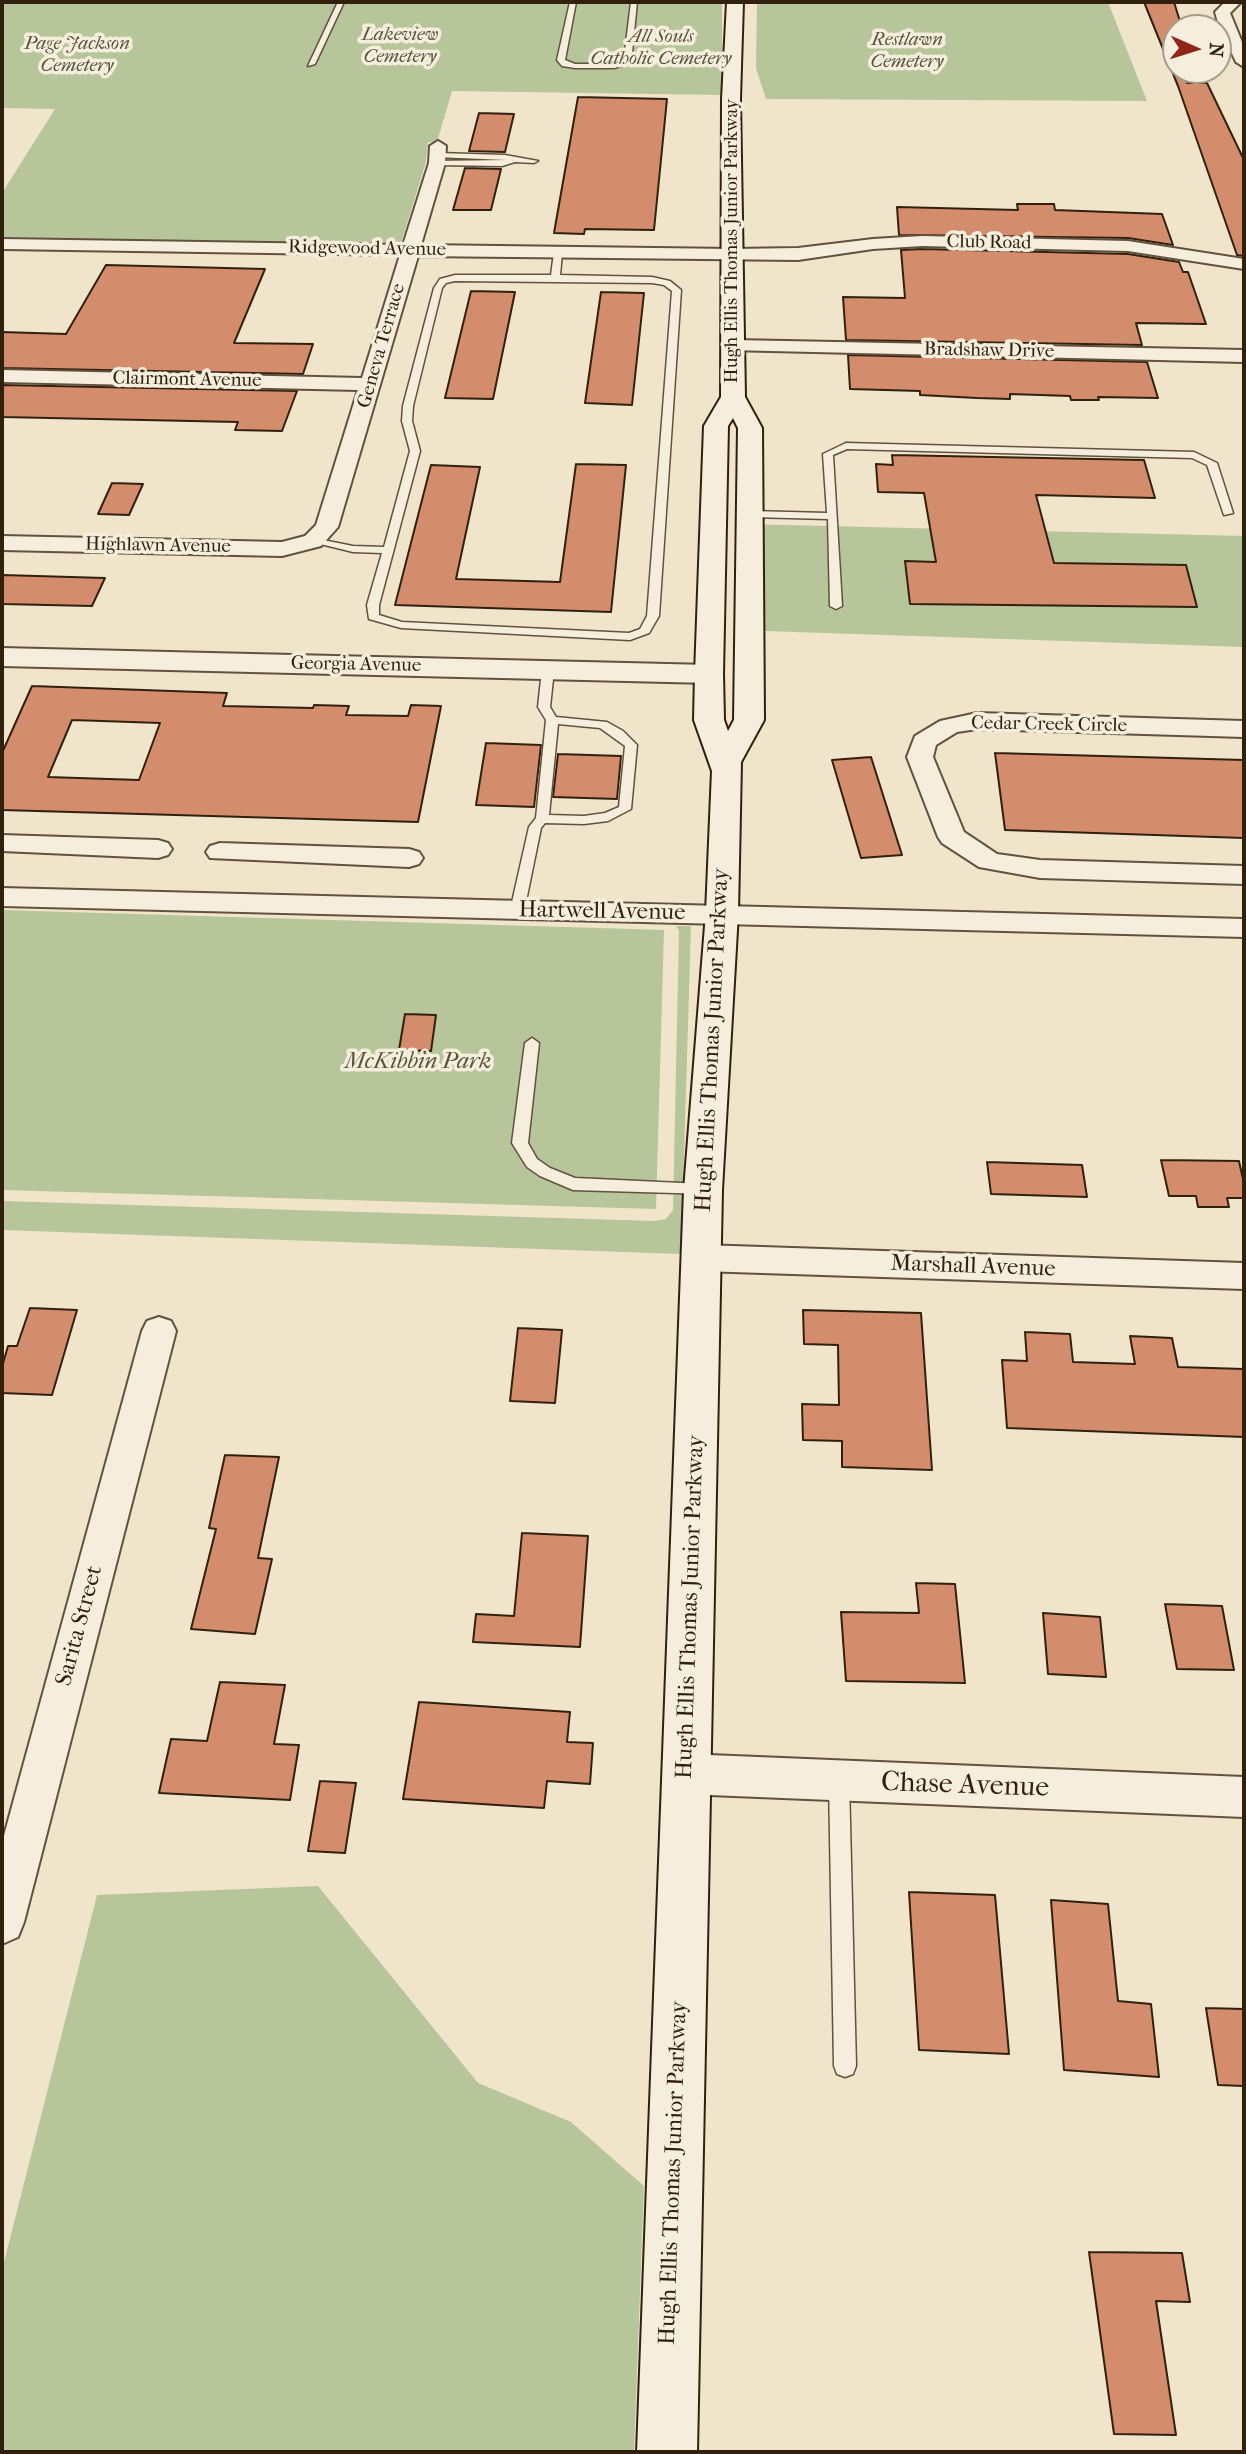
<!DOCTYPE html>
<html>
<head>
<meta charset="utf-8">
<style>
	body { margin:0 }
	#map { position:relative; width:1246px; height:2454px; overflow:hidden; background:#f0e5cb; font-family:"IM FELL French Canon",serif }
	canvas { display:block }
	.frame { position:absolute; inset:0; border:4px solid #32200f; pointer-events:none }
	.north { position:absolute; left:1162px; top:14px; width:70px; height:70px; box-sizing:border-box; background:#f5eedd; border:2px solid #a79c8b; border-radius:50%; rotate:93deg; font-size:19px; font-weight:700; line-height:28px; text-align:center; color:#32200f }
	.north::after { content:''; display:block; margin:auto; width:24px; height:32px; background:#8f2418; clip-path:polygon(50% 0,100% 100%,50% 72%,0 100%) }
</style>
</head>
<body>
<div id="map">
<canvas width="1246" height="2454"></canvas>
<div class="frame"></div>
<div class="north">N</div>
</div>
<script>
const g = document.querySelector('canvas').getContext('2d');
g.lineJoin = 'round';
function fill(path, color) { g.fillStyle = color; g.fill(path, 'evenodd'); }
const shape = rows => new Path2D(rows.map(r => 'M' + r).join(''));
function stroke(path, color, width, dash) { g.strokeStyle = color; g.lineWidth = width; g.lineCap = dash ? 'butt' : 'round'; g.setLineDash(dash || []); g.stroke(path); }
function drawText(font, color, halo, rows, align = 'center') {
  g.font = font + ' "IM FELL French Canon",serif'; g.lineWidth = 7; g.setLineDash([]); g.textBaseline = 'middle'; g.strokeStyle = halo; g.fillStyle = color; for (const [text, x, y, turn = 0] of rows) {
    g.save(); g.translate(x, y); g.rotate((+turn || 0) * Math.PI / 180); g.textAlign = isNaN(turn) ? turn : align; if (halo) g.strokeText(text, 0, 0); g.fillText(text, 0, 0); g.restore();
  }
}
fill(shape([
	[2,2,722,2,722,95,452,91,437,142,428,142,426,162,400,246,2,239,2,193,55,109,2,108],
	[757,2,1108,2,1147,101,766,99,756,68],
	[743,524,1244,536,1244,647,735,630],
	[2,910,664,930,656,1209,2,1190],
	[676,926,691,926,681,1254,2,1230,2,1201,655,1221,666,1219,673,1210,679,931],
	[318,1886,478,2083,571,2122,644,2186,634,2452,2,2452,2,2270,97,1895]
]), '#b7c59a');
const building = shape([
	[1144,2,1174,2,1182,28,1176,28,1176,70,1195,70,1198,79,1187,83,1207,83,1244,160,1244,256,1237,255,1178,86,1144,2],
	[578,97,667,99,654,230,585,229,584,234,554,233,578,97],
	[479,113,514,114,505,152,469,151,479,113],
	[465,168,501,169,491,210,453,210,465,168],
	[1017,204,1054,204,1055,210,1162,214,1173,245,1128,238,899,235,897,207,1018,210,1017,204],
	[922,249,1128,254,1179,262,1183,272,1188,272,1206,324,1136,323,1142,345,846,340,843,297,905,298,901,250,922,249],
	[106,265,265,269,234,343,313,344,303,374,2,368,2,332,66,334,106,265],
	[471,291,515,292,493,399,445,398,471,291],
	[601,292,644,293,632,405,585,403,601,292],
	[848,355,1147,362,1158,398,1098,397,1099,400,1071,400,1070,396,1010,394,1010,399,977,398,920,395,920,391,850,389,848,355],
	[2,385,297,391,282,431,235,430,238,422,2,417,2,385],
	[892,455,1144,460,1155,498,1036,495,1054,563,1186,565,1197,607,910,604,905,561,936,562,924,493,878,492,876,464,893,465,892,455],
	[576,464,626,465,611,612,395,605,431,465,480,467,456,579,560,582,576,464],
	[112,483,143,484,129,515,98,514,112,483],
	[2,575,105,578,92,606,2,604,2,575],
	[32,686,227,693,223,706,313,708,314,705,349,706,346,715,408,716,411,705,441,706,418,822,2,810,2,753,32,686],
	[72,720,160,723,139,780,48,777,72,720],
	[486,743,541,745,534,807,476,805,486,743],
	[995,753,1244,760,1244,838,1005,830,995,753],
	[558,754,621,756,617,799,553,797,558,754],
	[871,757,902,855,861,858,832,760,871,757],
	[405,1014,436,1015,431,1051,399,1050,405,1014],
	[1161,1160,1239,1161,1244,1184,1244,1198,1227,1198,1229,1207,1198,1207,1196,1196,1169,1196,1161,1160],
	[987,1162,1082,1165,1087,1197,991,1194,987,1162],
	[30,1308,77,1310,52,1395,2,1393,2,1367,8,1346,17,1346,30,1308],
	[803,1310,921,1313,932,1470,842,1467,842,1441,803,1440,802,1404,839,1405,838,1345,804,1344,803,1310],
	[518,1328,562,1330,555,1403,510,1401,518,1328],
	[1025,1332,1070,1334,1073,1362,1135,1364,1130,1336,1172,1338,1178,1367,1244,1369,1244,1437,1007,1428,1002,1360,1027,1361,1025,1332],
	[225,1455,279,1457,258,1558,272,1559,255,1634,191,1629,216,1529,209,1528,225,1455],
	[522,1533,588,1536,580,1647,473,1642,476,1614,514,1616,522,1533],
	[916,1583,955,1584,965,1683,846,1681,841,1612,919,1613,916,1583],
	[1165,1604,1222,1606,1234,1670,1177,1669,1165,1604],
	[1043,1613,1100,1617,1106,1677,1048,1674,1043,1613],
	[220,1682,285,1685,274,1744,299,1745,290,1800,159,1793,171,1739,207,1741,220,1682],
	[419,1702,570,1712,567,1742,593,1743,590,1784,547,1781,544,1808,403,1799,419,1702],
	[320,1781,356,1783,345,1853,308,1851,320,1781],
	[909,1892,995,1895,1009,2054,919,2050,909,1892],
	[1051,1900,1108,1904,1118,2001,1151,2004,1159,2077,1064,2070,1051,1900],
	[1206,2008,1244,2009,1244,2086,1218,2085,1206,2008],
	[1089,2252,1182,2253,1190,2302,1156,2301,1176,2435,1114,2434,1089,2252]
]);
fill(building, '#d38d6d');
stroke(building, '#32200f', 2);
const service = shape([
	[338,2,344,2,315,64,308,66,338,2],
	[570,2,576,2,565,60,575,64,613,64,624,60,631,2,637,2,631,63,614,68,575,68,562,66,557,60,570,2],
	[438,153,505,155,538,161,534,163,515,162,502,166,437,165,434,161,506,160,435,157,438,153],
	[558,250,562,253,560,275,652,277,670,281,681,290,659,616,649,633,630,640,401,628,369,619,367,605,382,553,353,552,308,541,313,538,353,546,384,547,410,451,402,421,403,406,434,288,440,279,455,275,551,275,554,253,558,250],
	[455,281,652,283,664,285,672,291,647,616,640,629,629,633,402,622,379,615,379,605,420,451,412,421,413,406,442,288,446,283,455,281],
	[846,443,1194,452,1217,463,1233,513,1224,515,1207,465,1192,458,847,449,833,455,842,606,836,609,830,606,828,519,750,517,745,514,750,511,827,513,823,454,846,443],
	[548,666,554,670,550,707,556,717,607,722,623,731,637,745,631,809,608,821,584,824,545,823,541,828,524,911,517,915,510,911,529,827,536,818,546,720,538,707,542,670,548,666],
	[558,724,600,728,625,746,619,807,605,813,584,816,549,815,558,724],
	[532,1038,539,1043,528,1143,537,1159,550,1168,575,1178,703,1184,711,1190,708,1194,573,1190,540,1176,527,1167,512,1143,525,1043,532,1038],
	[839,1772,846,1774,849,1781,856,2066,853,2074,845,2077,837,2074,834,2066,829,1781,832,1774,839,1772]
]);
const minor = shape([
	[1225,2,1241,2,1230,13,1244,47,1244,67,1236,62,1219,26,1215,12,1225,2],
	[438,141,446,146,445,163,421,245,733,249,798,248,873,239,922,236,1128,241,1244,259,1244,269,1128,251,922,246,873,249,798,260,418,256,338,527,321,546,282,556,2,550,2,536,282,542,305,536,316,525,358,390,2,382,2,370,362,378,400,255,2,249,2,239,403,245,429,163,430,146,438,141],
	[734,340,1244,350,1244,362,727,350,724,346,727,342,734,340],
	[977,713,1244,721,1244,737,977,729,957,732,936,745,933,757,964,832,997,854,1040,860,1244,866,1244,884,1040,878,979,867,942,843,938,837,907,757,915,736,940,721,977,713],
	[2,835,158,840,168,843,172,849,168,855,158,858,2,851,2,835],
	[220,843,409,849,419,852,423,858,419,864,409,867,210,858,206,852,210,846,220,843],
	[2,888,1244,919,1244,937,2,906,2,888],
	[702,1245,1244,1263,1244,1289,702,1271,690,1267,685,1258,690,1249,702,1245],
	[159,1317,171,1321,176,1331,24,1922,18,1937,2,1944,2,1843,142,1331,147,1321,159,1317],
	[685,1754,1244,1777,1244,1817,685,1794,670,1788,664,1774,670,1760,685,1754]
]);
const tertiary = shape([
	[2,648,709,665,719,668,723,674,719,680,709,683,2,666,2,648]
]);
const secondary = shape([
	[727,2,743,2,740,99,745,397,762,428,764,720,741,762,738,913,722,1190,697,2452,637,2452,684,1190,706,913,712,771,694,720,695,674,704,426,721,397,722,99,727,2],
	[733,418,738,428,734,720,728,731,724,720,723,674,728,426,733,418]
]);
stroke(service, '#62513e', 3);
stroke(minor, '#62513e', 4);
stroke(tertiary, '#62513e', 4);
stroke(secondary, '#32200f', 4);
fill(service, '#f5eedd');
fill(minor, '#f5eedd');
fill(tertiary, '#f5eedd');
fill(secondary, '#f5eedd');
drawText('italic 19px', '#5a5239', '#f5eedd', [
	["Lakeview",400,35],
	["Cemetery",400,57],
	["All Souls",661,37],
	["Catholic Cemetery",661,59],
	["Restlawn",907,40],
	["Cemetery",907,62],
	["Page Jackson",77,44],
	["Cemetery",77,66]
]);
drawText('19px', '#32200f', '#f5eedd', [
	["Hugh Ellis Thomas Junior Parkway",732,241,-90],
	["Club Road",989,243,1],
	["Ridgewood Avenue",367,249,1],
	["Geneva Terrace",382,346,-74],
	["Bradshaw Drive",989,351,1],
	["Clairmont Avenue",187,380,1],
	["Highlawn Avenue",158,546,1],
	["Georgia Avenue",356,665,1],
	["Cedar Creek Circle",1049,725,1]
]);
drawText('23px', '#32200f', '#f5eedd', [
	["Hartwell Avenue",602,912,1],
	["Hugh Ellis Thomas Junior Parkway",713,1040,-87],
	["Marshall Avenue",973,1267,2],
	["Hugh Ellis Thomas Junior Parkway",691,1607,-88],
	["Sarita Street",80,1626,-75],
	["Hugh Ellis Thomas Junior Parkway",674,2173,-88]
]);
drawText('italic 23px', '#5a5239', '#f5eedd', [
	["McKibbin Park",418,1062]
]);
drawText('28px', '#32200f', '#f5eedd', [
	["Chase Avenue",965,1786,2]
]);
</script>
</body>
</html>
